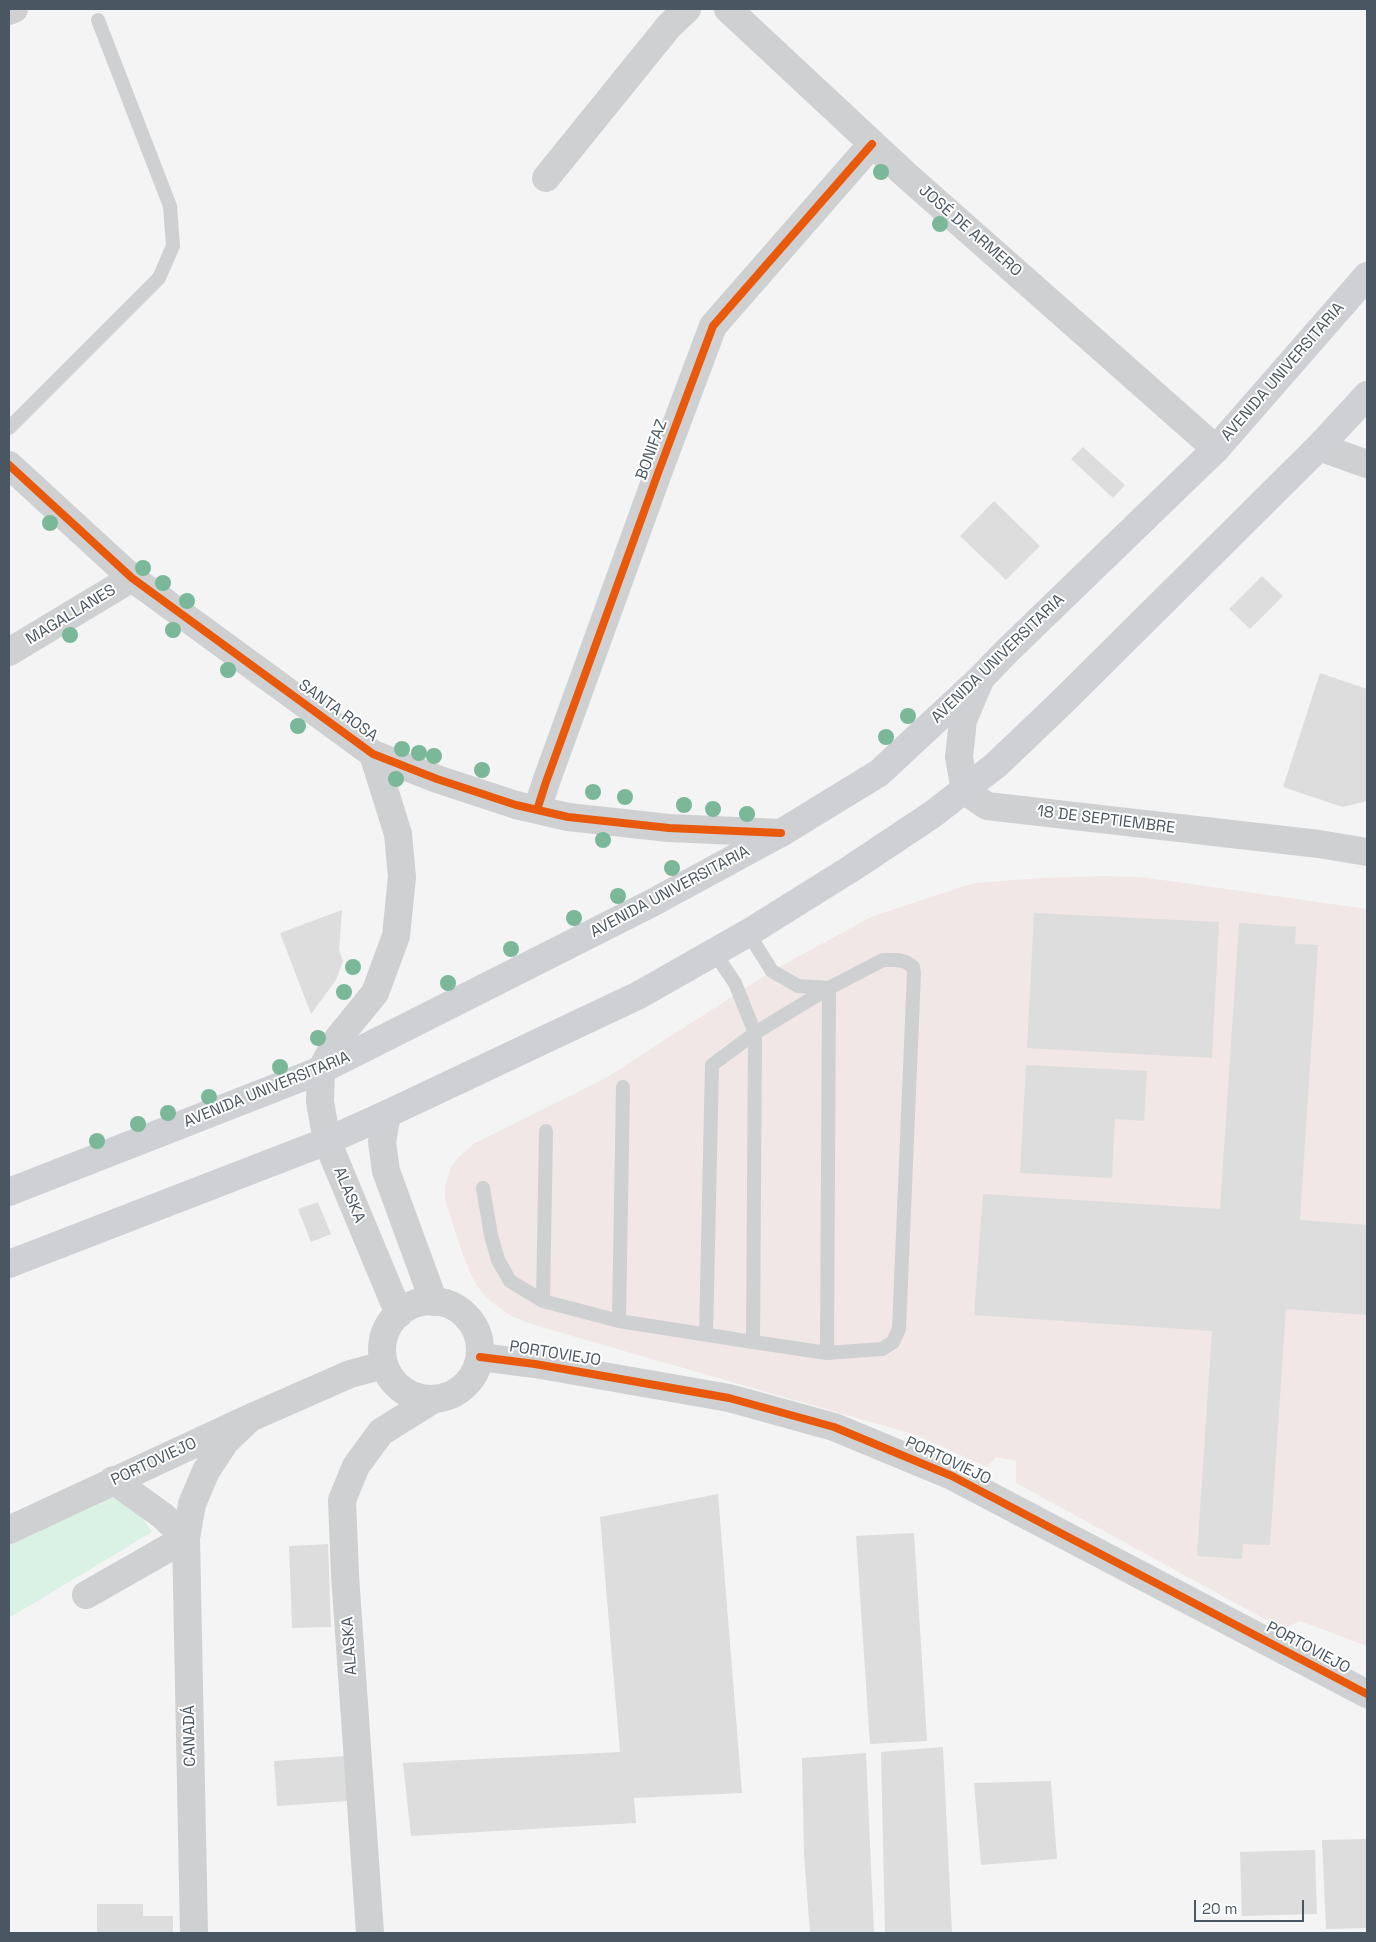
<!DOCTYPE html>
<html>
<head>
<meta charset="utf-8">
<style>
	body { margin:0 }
	#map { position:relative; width:1376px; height:1942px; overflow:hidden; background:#f4f4f4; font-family:"Space Grotesk",sans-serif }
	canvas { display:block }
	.frame { position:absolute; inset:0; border:10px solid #4a5661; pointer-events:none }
	.scale { position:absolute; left:1194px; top:1900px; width:110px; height:22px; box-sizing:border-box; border:2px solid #4a5661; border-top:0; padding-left:6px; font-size:15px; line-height:18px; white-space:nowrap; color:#4a5661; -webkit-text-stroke:4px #fff; paint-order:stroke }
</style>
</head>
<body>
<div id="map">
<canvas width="1376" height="1942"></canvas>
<div class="frame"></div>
<div class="scale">20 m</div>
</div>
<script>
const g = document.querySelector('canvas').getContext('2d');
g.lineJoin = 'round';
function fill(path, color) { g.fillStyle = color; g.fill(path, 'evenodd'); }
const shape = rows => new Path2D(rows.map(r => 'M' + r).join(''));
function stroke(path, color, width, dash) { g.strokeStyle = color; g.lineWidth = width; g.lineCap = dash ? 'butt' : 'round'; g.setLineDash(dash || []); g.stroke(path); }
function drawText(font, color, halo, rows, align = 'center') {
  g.font = font + ' "Space Grotesk",sans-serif'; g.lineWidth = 4; g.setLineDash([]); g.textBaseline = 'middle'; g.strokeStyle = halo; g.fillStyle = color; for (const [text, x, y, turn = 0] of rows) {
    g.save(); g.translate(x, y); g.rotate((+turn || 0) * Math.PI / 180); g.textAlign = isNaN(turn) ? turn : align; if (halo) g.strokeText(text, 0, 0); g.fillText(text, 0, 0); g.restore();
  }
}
fill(shape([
	[1102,876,1139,877,1170,881,1367,909,1367,1646,1300,1621,1283,1629,1016,1483,1016,1461,996,1457,987,1467,916,1435,534,1325,513,1317,494,1304,484,1295,475,1283,464,1258,445,1200,445,1186,451,1167,459,1157,473,1144,604,1079,772,971,871,917,974,883,1042,878]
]), '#f1e7e6');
fill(shape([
	[121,1494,138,1511,152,1532,9,1618,9,1545]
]), '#d9f2e3');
fill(shape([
	[1083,447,1125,485,1113,498,1071,459],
	[994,501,1040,546,1006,580,960,536],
	[1262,576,1283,596,1250,629,1229,609],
	[1320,673,1367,689,1367,801,1343,807,1283,787],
	[342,910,339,950,343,961,336,980,311,1014,280,933],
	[1034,913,1219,922,1212,1058,1027,1048],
	[1239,923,1296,927,1295,944,1318,945,1300,1220,1367,1225,1367,1315,1286,1309,1270,1545,1243,1544,1242,1559,1197,1556,1212,1331,974,1315,983,1194,1220,1209],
	[1026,1065,1147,1071,1144,1121,1115,1119,1112,1178,1020,1173],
	[318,1202,331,1234,311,1242,298,1209],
	[718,1494,742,1793,634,1798,636,1823,411,1836,403,1763,620,1752,600,1517],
	[914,1533,927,1741,870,1744,856,1536],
	[328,1544,331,1627,292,1628,289,1546],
	[943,1747,952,1933,885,1933,881,1752],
	[866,1753,874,1933,810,1933,804,1855,802,1758],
	[345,1756,348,1801,277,1806,274,1761],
	[1051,1781,1057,1859,981,1865,974,1783],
	[1367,1839,1367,1928,1326,1929,1322,1840],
	[1315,1850,1317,1914,1242,1916,1240,1852],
	[97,1904,143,1904,143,1916,173,1916,173,1933,97,1933]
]), '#ddddde');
stroke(shape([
	[9,428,159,278,173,246,170,206,98,20],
	[748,933,772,971,798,986,829,988],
	[483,1188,491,1235,498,1260,510,1281,543,1301,619,1321,753,1342,827,1353,882,1349,893,1342,899,1329,914,973,913,967,906,962,898,960,883,960,829,988,755,1033,753,1342],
	[543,1301,546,1131],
	[619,1321,623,1087],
	[706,1335,712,1065,755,1033,735,983,714,952],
	[827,1353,829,988]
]), '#ced0d2', 14);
stroke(shape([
	[728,9,906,175,1216,449],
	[9,11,14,9],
	[546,178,669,26,687,9],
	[1319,447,1367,464],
	[9,465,132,578,373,754,437,779,516,805,568,817,669,828,781,833],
	[9,652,132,578],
	[373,754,398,834,402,877,396,936,375,993,339,1037,321,1070,320,1102,327,1141,399,1314],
	[537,810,546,782,658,473,713,326,872,144],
	[387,1114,382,1142,386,1171,434,1302],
	'382 1350a49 49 0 1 1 98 0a49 49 0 1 1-98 0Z',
	[480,1357,535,1364,729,1398,834,1427,952,1476,1367,1694],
	[113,1480,163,1516,186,1538],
	[9,1530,250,1418,350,1374,384,1365],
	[86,1595,186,1538],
	[194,1933,186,1538,192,1504,206,1471,225,1442,250,1418],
	[370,1933,345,1575,342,1500,356,1466,381,1432,434,1399]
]), '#ced0d2', 28);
stroke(shape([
	[981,678,963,720,959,757,965,791,987,806,1319,844,1367,852]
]), '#ced0d2', 28);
stroke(shape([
	[9,1192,321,1070,650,904,781,833,879,773,981,678,1006,652,1216,449,1367,276],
	[9,1264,327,1141,387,1114,639,995,748,933,852,868,933,814,996,765,1061,703,1319,447,1367,395]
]), '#ced0d4', 28);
stroke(shape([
	[9,465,132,578,373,754,437,779,516,805,568,817,669,828,781,833],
	[537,810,546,782,658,473,713,326,872,144],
	[480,1357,535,1364,729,1398,834,1427,952,1476,1367,1694]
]), '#e8590c', 8);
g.fillStyle = '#7ab899';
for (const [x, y] of [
	[881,172],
	[940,224],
	[50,523],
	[143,568],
	[163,583],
	[187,601],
	[173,630],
	[70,635],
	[228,670],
	[908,716],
	[298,726],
	[886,737],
	[402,749],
	[419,753],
	[434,756],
	[482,770],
	[396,779],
	[593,792],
	[625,797],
	[684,805],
	[713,809],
	[747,814],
	[603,840],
	[672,868],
	[618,896],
	[574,918],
	[511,949],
	[353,967],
	[448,983],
	[344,992],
	[318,1038],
	[280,1067],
	[209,1097],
	[168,1113],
	[138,1124],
	[97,1141]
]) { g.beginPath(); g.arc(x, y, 8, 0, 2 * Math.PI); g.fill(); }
drawText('16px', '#4a5661', '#fff', [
	["JOSÉ DE ARMERO",970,231,41],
	["AVENIDA UNIVERSITARIA",1283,372,-49],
	["BONIFAZ",652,450,-70],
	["MAGALLANES",71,615,-31],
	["AVENIDA UNIVERSITARIA",998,659,-44],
	["SANTA ROSA",338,711,36],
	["18 DE SEPTIEMBRE",1106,820,7],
	["AVENIDA UNIVERSITARIA",670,892,-28],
	["AVENIDA UNIVERSITARIA",267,1090,-22],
	["ALASKA",349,1195,68],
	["PORTOVIEJO",555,1354,9],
	["PORTOVIEJO",948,1461,25],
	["PORTOVIEJO",154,1462,-25],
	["ALASKA",350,1646,-94],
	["PORTOVIEJO",1308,1648,28],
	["CANADÁ",190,1736,-91]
]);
</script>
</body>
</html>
